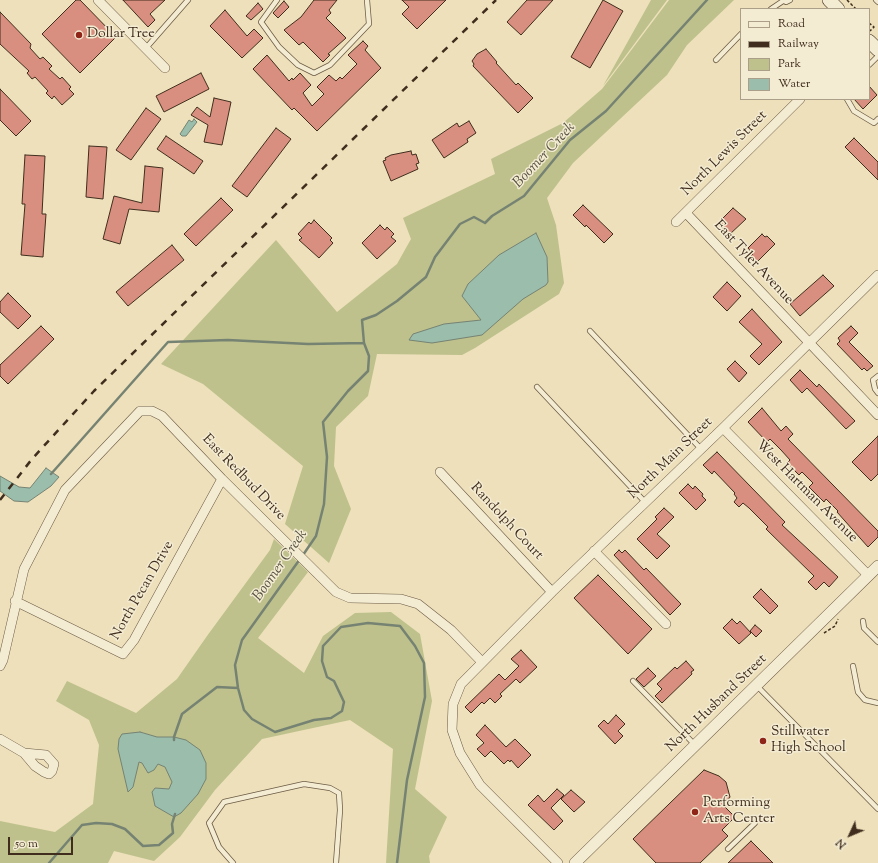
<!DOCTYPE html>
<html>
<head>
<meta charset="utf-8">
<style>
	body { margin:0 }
	#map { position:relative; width:878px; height:863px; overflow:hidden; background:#ede0ba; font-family:"Sorts Mill Goudy",serif }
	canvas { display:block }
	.legend { position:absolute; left:740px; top:8px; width:130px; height:92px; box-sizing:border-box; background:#f3ebd2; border:1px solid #ab9f8a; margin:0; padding:5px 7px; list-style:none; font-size:12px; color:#402d1d }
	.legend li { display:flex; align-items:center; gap:8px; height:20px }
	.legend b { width:20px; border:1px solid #ab9f8a }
	.north { position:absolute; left:830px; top:815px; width:40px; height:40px; -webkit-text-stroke:3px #f3ebd2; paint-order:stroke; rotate:226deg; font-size:11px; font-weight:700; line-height:16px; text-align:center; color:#402d1d }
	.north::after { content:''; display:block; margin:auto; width:14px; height:18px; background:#402d1d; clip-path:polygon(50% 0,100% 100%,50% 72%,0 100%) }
	.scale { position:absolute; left:8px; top:837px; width:65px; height:18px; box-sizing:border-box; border:2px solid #402d1d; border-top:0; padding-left:5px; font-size:12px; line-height:14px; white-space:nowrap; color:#402d1d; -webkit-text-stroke:3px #f3ebd2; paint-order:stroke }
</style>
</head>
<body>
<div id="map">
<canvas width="878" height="863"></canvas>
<ul class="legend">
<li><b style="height:5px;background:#f3ebd2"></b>Road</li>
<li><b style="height:5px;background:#402d1d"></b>Railway</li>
<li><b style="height:11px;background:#bec18c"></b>Park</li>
<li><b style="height:11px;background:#9abdac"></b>Water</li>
</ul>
<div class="north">N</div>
<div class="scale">50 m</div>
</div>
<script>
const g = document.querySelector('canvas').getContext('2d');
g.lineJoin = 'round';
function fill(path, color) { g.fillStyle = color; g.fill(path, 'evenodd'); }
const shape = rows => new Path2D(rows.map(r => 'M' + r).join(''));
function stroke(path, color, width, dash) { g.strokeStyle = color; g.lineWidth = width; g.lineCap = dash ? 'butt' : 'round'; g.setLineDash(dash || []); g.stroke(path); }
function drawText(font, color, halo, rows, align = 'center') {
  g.font = font + ' "Sorts Mill Goudy",serif'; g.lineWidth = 3; g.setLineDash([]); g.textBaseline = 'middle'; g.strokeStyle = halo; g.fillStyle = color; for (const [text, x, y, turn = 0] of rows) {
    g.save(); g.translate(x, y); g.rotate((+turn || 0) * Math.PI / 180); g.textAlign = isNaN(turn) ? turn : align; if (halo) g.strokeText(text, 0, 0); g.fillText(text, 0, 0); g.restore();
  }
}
fill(shape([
	[651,0,667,0,603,86],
	[669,0,734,0,687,45,667,75,573,163,547,198,556,225,564,283,559,294,475,348,462,355,377,354,368,396,336,427,334,466,351,509,329,563,285,524,303,466,203,384,161,364,276,240,337,312,397,264,411,239,403,218,495,174,491,159,563,123,602,89],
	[274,539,308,572,258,638,304,673,323,636,355,613,391,612,420,634,432,701,415,789,447,817,429,856,430,863,386,863,393,749,350,720,262,739,215,790,180,837,154,861,114,851,108,863,0,863,0,821,55,832,93,804,99,745,89,720,56,701,67,681,136,713,177,679,207,636,270,550]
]), '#bec18c');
const water = shape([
	[194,119,197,122,186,136,182,136,180,134,189,120,192,122,194,119],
	[536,233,547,257,548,282,546,285,523,299,482,335,432,343,409,340,413,334,444,324,481,320,462,296,468,284,499,255,536,233],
	[46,468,59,477,51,486,28,502,14,501,0,491,0,476,19,487,30,488,46,468],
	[140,732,157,737,174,737,186,740,200,750,206,763,206,779,198,794,181,813,174,817,155,806,152,792,155,788,169,789,172,782,165,767,158,764,154,770,148,773,142,763,139,762,133,787,128,792,118,749,119,739,122,734,140,732]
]);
fill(water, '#9abdac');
stroke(water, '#768373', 1);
stroke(shape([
	[51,474,168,342,228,340,308,344,364,343],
	[303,555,316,536,324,504,327,457,323,422,348,391,368,371,369,356,364,343,362,320,376,315,397,301,426,277,435,257,460,224,474,217,485,223,492,216,524,196,570,140,606,111,707,0],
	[300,559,242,640,235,665,238,688,244,710,252,719,275,732,314,720,331,718,342,711,344,702,334,681,327,677,322,661,323,646,341,627,368,623,400,626,415,646,424,663,425,697,407,780,397,863],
	[174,740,174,737,182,714,217,687,238,688],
	[49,863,82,825,96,823,112,824,125,829,143,846,159,845,173,833,172,824,175,814]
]), '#768373', 2.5);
const building = shape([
	[76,0,80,0,116,37,80,73,42,34,76,0],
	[123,0,165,0,150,14,155,20,148,27,123,0],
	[314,0,337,0,329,10,331,13,326,18,346,38,328,54,330,55,323,62,303,42,299,45,284,30,301,17,314,0],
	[402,0,446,0,417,29,402,14,409,7,402,0],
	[527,0,553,0,521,35,507,22,527,0],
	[603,0,623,11,590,68,571,57,603,0],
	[284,1,289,7,278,18,273,13,284,1],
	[258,3,263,9,251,20,246,16,258,3],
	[225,10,247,36,254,29,263,38,242,58,210,26,225,10],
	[0,12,31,44,30,48,40,59,43,57,52,66,49,69,60,79,62,77,71,87,69,89,74,94,62,105,54,96,52,99,46,93,48,91,35,77,32,79,27,73,29,71,0,44,0,12],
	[363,41,368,46,365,50,381,68,317,131,294,108,292,110,253,69,267,55,289,81,292,78,293,80,300,73,311,85,303,93,312,106,324,94,317,87,329,75,336,81,340,77,342,79,357,64,348,55,363,41],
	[486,49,497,62,496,63,516,85,518,83,533,98,518,113,473,66,474,64,472,61,477,54,486,49],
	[201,73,209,89,164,112,156,96,201,73],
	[869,86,877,95,863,109,854,99,869,99,869,86],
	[0,89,31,121,16,136,0,120,0,89],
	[214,98,231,102,222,145,204,142,208,125,191,115,197,107,210,117,214,98],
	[146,108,161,119,131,160,116,150,146,108],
	[469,121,476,133,467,139,468,142,444,158,432,140,457,123,459,127,469,121],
	[276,128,291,139,247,197,232,186,276,128],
	[166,136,203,161,194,174,157,149,166,136],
	[854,138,878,162,878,180,845,147,854,138],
	[89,146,107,147,103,199,86,197,89,146],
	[411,151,412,155,416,154,419,163,416,164,418,169,391,181,383,161,386,160,385,158,391,155,411,151],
	[25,155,45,156,42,214,46,214,43,257,21,255,25,204,22,204,25,155],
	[145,166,163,168,159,212,129,209,120,244,103,239,114,196,142,203,145,166],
	[221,198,233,210,196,246,184,234,221,198],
	[583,205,613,234,604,243,586,225,585,227,573,215,583,205],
	[733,208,746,219,729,235,718,223,733,208],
	[314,220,332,238,330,240,333,243,319,258,299,240,302,238,298,234,309,222,311,224,314,220],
	[380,225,385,230,387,227,394,234,391,237,396,241,377,259,362,243,380,225],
	[762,234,765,237,767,236,775,244,756,263,750,257,753,254,748,248,762,234],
	[172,245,184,260,128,306,116,292,172,245],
	[823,275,834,286,800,316,790,304,823,275],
	[727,282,741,296,727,311,713,297,727,282],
	[8,293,31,316,18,329,0,312,0,302,8,293],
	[752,309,782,342,759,365,750,356,762,344,739,322,752,309],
	[41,326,54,339,8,384,0,376,0,365,41,326],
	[851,326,858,333,849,342,873,366,867,371,864,368,862,370,837,344,840,341,838,338,851,326],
	[735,361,747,373,739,382,727,369,735,361],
	[800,370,817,387,819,384,855,421,846,429,807,388,802,393,790,380,800,370],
	[762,408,781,431,786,426,793,434,788,439,878,531,878,537,868,547,837,512,838,511,826,499,824,502,809,487,813,483,802,472,799,475,787,463,790,460,781,450,770,439,767,442,748,422,762,408],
	[878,436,878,474,871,481,852,462,878,436],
	[717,452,785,522,782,525,838,577,829,587,824,582,816,590,808,582,814,576,766,529,768,527,749,508,743,503,739,507,734,502,737,498,734,494,735,493,714,471,712,474,703,465,717,452],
	[688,484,693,489,695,486,703,494,702,496,706,500,696,510,679,493,688,484],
	[664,508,674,517,657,534,670,546,657,559,637,539,657,519,655,517,664,508],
	[619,550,622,553,625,550,644,570,646,568,681,604,670,615,614,555,619,550],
	[598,575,652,629,628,654,574,598,598,575],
	[761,589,778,606,770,614,753,597,761,589],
	[732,619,737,624,740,621,751,633,739,644,723,628,732,619],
	[755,625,762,631,756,637,750,631,755,625],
	[521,650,537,667,520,683,516,679,500,694,502,696,495,703,490,698,484,704,482,702,471,713,465,707,499,674,505,680,519,666,511,659,521,650],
	[686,661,694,670,691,672,692,674,662,703,655,696,662,689,657,684,675,667,677,669,686,661],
	[648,668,656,676,644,687,636,679,648,668],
	[616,715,625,724,618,731,623,736,615,744,598,726,604,720,608,724,616,715],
	[485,725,506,747,515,739,531,755,518,768,511,760,510,762,508,760,504,764,491,751,485,757,477,749,484,743,476,735,485,725],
	[704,770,719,776,726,782,730,797,724,806,735,817,722,830,728,836,700,863,656,863,633,839,704,770],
	[557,789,564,795,551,808,563,821,554,830,528,805,538,795,544,802,557,789],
	[571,790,585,802,574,812,561,799,571,790],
	[751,841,773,863,728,863,751,841]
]);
fill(building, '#d98f7f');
stroke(building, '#402d1d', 1);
const service = shape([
	[277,0,261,22,279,47,298,65,314,73,330,65,369,24,367,0],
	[783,0,786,2,790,0],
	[876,0,878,2],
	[771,9,783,1],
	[146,48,188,0],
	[716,60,741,34],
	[869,65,878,56],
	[847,99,854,111,874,123,878,119],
	[590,331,701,449],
	[878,376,873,380,875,389,878,393],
	[537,387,645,502],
	[863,621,864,628,878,642],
	[853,666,858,692,865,700,878,703],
	[633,681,695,745],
	[757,686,878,809],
	[728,849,755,823],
	[233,863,219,847,209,823,224,802,304,784,330,788,339,793,340,810,336,863]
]);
const minor = shape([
	[98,0,165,68],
	[686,213,878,415],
	[676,222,800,99],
	[723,428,868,575],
	[440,472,552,592],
	[594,551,666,624],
	[15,601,123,654,134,640,222,479],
	[0,666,3,660,24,569,65,490,140,411,152,411,162,416,222,479,336,592,350,598,401,599,418,604,451,630,481,661],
	[0,739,24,753,35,766,44,772,49,774,52,771,54,764,46,755,24,753],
	[558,863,480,785,460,753,452,730,453,704,461,684,552,592,723,428,878,275]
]);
const tertiary = shape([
	[575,863,878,566]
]);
const secondary = shape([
	[829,0,838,9],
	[869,41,878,50]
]);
stroke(service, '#6b5a44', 6);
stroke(minor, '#6b5a44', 10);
stroke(tertiary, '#6b5a44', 12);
stroke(secondary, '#402d1d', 14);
stroke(shape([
	[847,0,856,9],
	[869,23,874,27,870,31],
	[824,633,835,626,838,619]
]), '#402d1d', 1.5, [3, 2]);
stroke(service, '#f3ebd2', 4.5);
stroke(minor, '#f3ebd2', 9);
stroke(tertiary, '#f3ebd2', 11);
stroke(secondary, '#f3ebd2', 13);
stroke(shape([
	[0,500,32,459,94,391,496,0]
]), '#402d1d', 2.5, [7, 7]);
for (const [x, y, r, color] of [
	[79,35,4,"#8f2418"],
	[763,741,4,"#8f2418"],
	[695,812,4,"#8f2418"]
]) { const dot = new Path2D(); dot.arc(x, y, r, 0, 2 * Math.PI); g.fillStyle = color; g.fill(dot); stroke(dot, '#f3ebd2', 1.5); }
drawText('14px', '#402d1d', '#f3ebd2', [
	["Dollar Tree",87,35],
	["Stillwater",771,733],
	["High School",771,749],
	["Performing",703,804],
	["Arts Center",703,820]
], 'left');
drawText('14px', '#402d1d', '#f3ebd2', [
	["North Lewis Street",725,154,-45],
	["East Tyler Avenue",753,263,47],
	["North Main Street",671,459,-44],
	["East Redbud Drive",243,478,46],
	["West Hartman Avenue",806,492,45],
	["Randolph Court",506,522,47],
	["North Pecan Drive",143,591,-60],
	["North Husband Street",717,704,-44]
]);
drawText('italic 15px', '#565141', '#f3ebd2', [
	["Boomer Creek",545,156,-47],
	["Boomer Creek",281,566,-55]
]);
</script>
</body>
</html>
